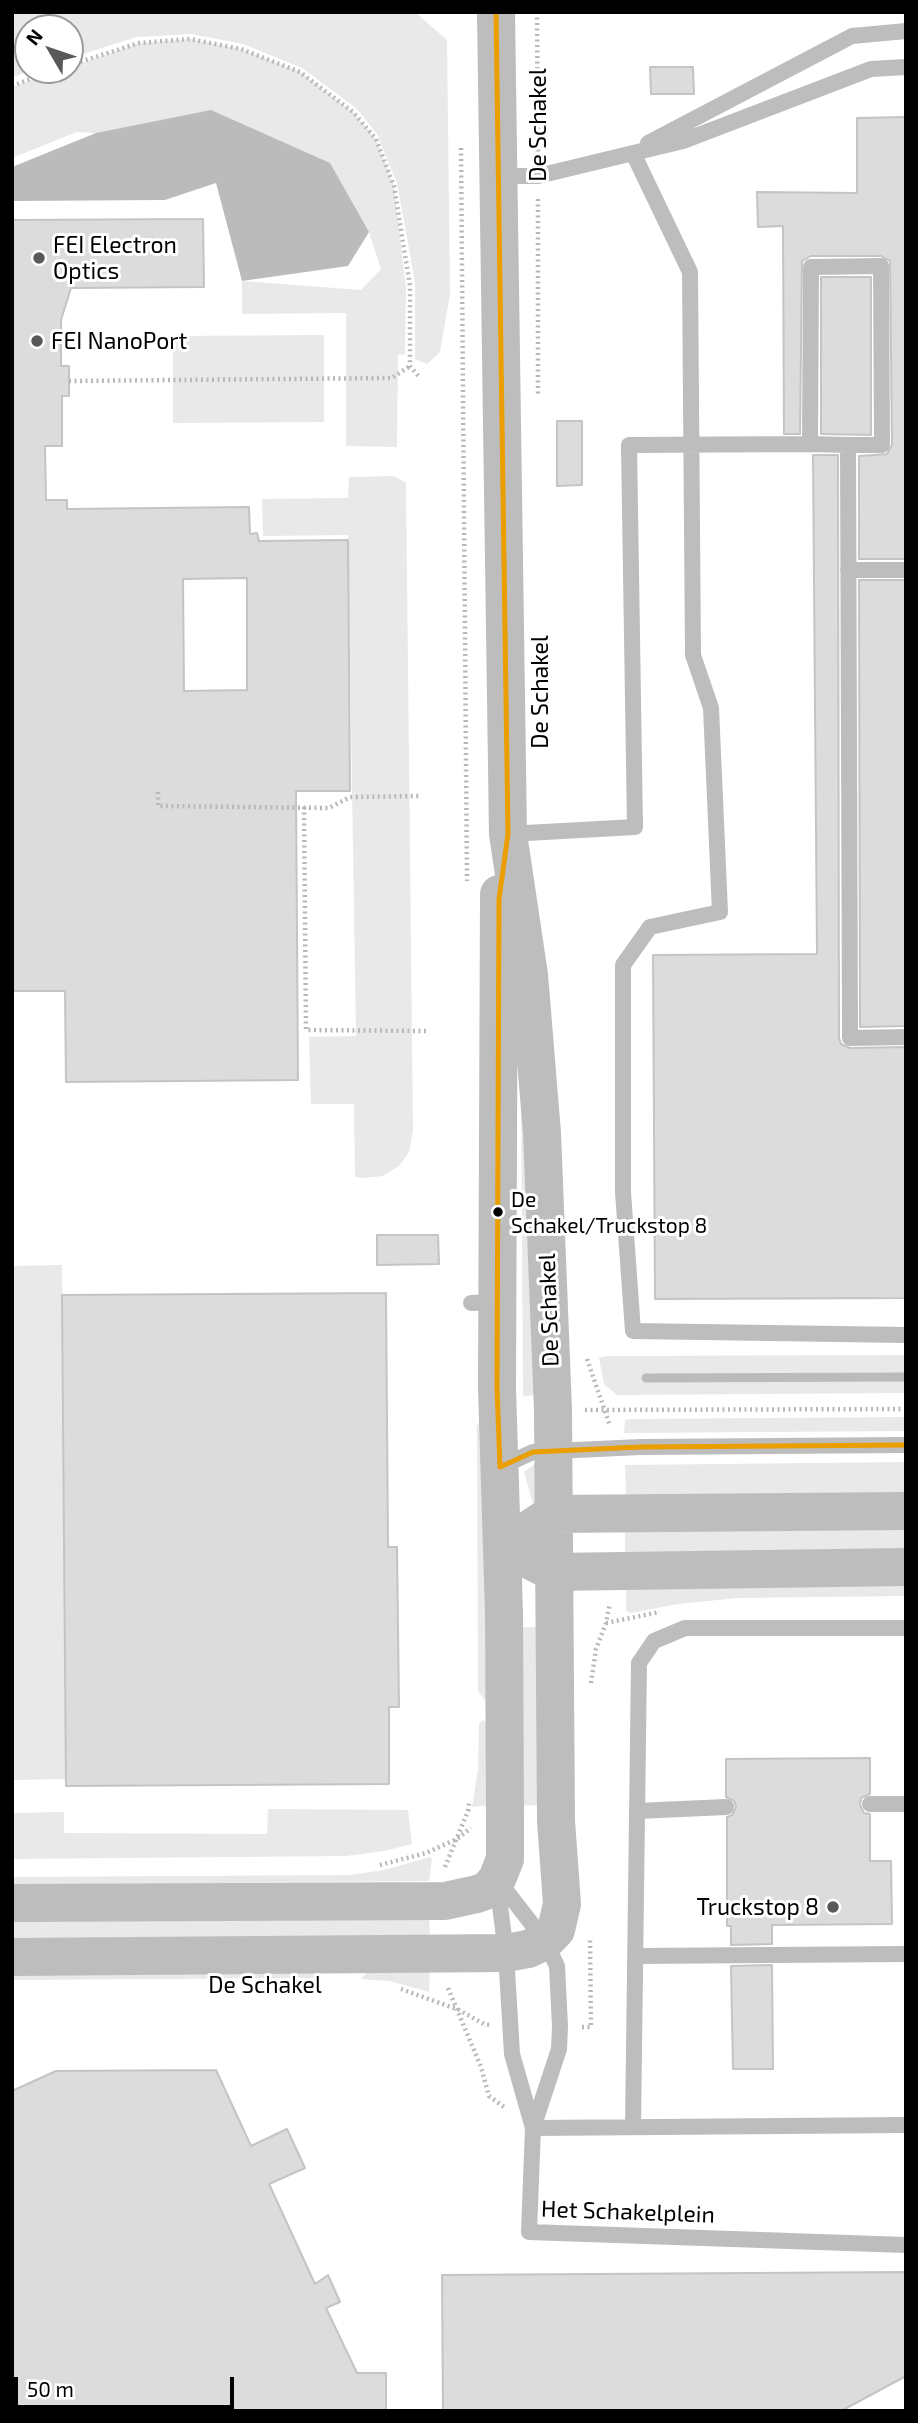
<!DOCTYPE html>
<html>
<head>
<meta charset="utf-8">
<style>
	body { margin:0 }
	#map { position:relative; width:918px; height:2423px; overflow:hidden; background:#fff; font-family:"Exo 2",sans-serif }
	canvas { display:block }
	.frame { position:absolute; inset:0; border:14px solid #000; pointer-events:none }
	.north { position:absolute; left:14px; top:14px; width:70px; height:70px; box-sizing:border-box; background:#fff; border:2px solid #999; border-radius:50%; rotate:309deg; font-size:19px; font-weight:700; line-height:28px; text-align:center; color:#000 }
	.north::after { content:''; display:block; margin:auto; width:24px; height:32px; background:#595959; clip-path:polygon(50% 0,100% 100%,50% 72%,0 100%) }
	.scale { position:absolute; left:14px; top:2377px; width:220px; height:32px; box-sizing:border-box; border:4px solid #000; border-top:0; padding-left:9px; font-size:21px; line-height:24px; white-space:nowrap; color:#000; -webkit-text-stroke:5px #fff; paint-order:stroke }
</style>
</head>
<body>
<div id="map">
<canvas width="918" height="2423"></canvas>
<div class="frame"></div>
<div class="north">N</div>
<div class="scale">50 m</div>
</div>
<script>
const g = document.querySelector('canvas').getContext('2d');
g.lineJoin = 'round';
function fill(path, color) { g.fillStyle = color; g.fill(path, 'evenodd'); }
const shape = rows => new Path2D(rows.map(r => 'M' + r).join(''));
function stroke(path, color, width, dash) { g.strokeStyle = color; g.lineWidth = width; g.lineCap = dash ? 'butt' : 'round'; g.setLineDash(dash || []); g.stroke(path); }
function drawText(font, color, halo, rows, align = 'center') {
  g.font = font + ' "Exo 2",sans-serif'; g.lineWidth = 6; g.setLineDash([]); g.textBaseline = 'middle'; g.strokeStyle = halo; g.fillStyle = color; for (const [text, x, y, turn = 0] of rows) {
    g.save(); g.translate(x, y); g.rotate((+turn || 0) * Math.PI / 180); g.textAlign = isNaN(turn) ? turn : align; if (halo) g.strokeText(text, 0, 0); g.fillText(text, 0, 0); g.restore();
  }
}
fill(shape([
	[12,12,415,12,447,40,450,294,440,352,427,364,415,359,415,282,397,183,377,134,356,108,302,68,243,44,192,34,137,37,70,58,70,28,28,28,28,70,34,70,12,77],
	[190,39,241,49,300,72,353,112,376,139,394,186,406,288,405,354,398,355,397,447,346,446,346,313,242,314,242,281,361,290,381,269,369,232,96,133,77,132,12,158,12,87,61,70,70,70,70,67,139,43],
	[324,335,324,422,173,423,173,336],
	[394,476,406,483,413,1131,409,1152,399,1166,383,1176,363,1178,355,1177,354,1104,311,1104,309,1037,356,1036,348,535,263,536,262,499,348,498,349,477],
	[521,1094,542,1395,523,1396],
	[62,1265,70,1779,12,1780,12,1266],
	[906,1355,906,1393,617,1395,604,1384,599,1358,606,1356],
	[906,1417,906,1431,624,1433,625,1420,632,1419],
	[483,1419,486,1702,478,1691,477,1426],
	[540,1460,543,1504,533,1504,524,1472],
	[906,1462,906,1495,626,1497,625,1465],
	[906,1526,906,1552,625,1552,625,1528],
	[906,1583,906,1596,738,1598,678,1604,631,1613,626,1611,626,1585],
	[519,1627,545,1627,545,1805,519,1806],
	[483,1720,486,1723,489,1805,472,1807,478,1769,479,1723],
	[268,1809,408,1810,412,1844,384,1851,346,1856,12,1859,12,1813,64,1812,64,1833,267,1834],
	[430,1857,432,1859,429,1881,12,1885,12,1877,350,1875,384,1870],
	[429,1912,430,1938,12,1942,12,1915],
	[430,1969,429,1992,389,1981,361,1979,369,1970],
	[313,1970,318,1978,12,1980,12,1972]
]), '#e9e9e9');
fill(shape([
	[211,110,330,163,369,232,348,266,242,281,216,183,165,200,12,201,12,167,96,133]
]), '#bbb');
stroke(shape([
	[646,1378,906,1377]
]), '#bbb', 9);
const building = shape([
	[650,67,693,67,694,94,651,94,650,67],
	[906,117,906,559,859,559,859,456,887,454,892,445,890,261,881,256,811,256,802,261,800,434,784,434,783,226,758,227,757,192,857,193,857,118,906,117],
	[203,219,204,287,71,288,61,320,61,366,69,366,69,396,62,396,62,446,45,446,46,500,67,500,67,509,249,507,250,534,257,533,259,541,348,540,350,791,296,791,298,1080,66,1082,65,991,12,991,12,220,203,219],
	[247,578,247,690,184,691,183,579,247,578],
	[821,277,871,277,871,435,821,434,821,277],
	[557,421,582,421,582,485,557,486,557,421],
	[813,455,838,455,839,1038,841,1044,850,1048,906,1047,906,1298,655,1299,653,955,817,954,813,455],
	[859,580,906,580,906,1026,860,1027,859,580],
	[377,1235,438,1235,439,1264,377,1265,377,1235],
	[386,1293,388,1547,397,1547,399,1707,389,1707,389,1784,66,1786,62,1295,386,1293],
	[870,1758,870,1794,861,1798,860,1805,864,1813,870,1814,870,1861,891,1861,892,1924,772,1925,772,1944,731,1945,731,1926,727,1926,727,1817,732,1815,736,1807,734,1801,726,1797,726,1759,870,1758],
	[772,1965,773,2069,733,2069,731,1966,772,1965],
	[216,2070,251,2146,287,2129,305,2168,269,2184,315,2284,328,2275,340,2302,326,2308,357,2373,386,2373,386,2411,12,2411,12,2091,56,2071,216,2070],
	[906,2272,906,2376,841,2411,443,2411,442,2275,906,2272]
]);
fill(building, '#dcdcdc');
stroke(building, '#c4c4c4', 2);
stroke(shape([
	[537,12,538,155],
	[70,65,139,43,190,39,241,49,300,72,353,112,376,139,394,186,410,286,410,366,420,378],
	[12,86,54,70],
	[461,148,467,881],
	[538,199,538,396],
	[69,381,392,378,410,366],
	[158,792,158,806,329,808,350,797,421,796],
	[304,807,306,1030,428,1031],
	[587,1359,610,1426],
	[585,1410,906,1409],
	[606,1623,660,1612],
	[591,1683,596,1649,606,1623,610,1603],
	[380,1865,426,1853,457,1839,471,1828],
	[445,1867,468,1811,469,1803],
	[448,1988,481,2067,489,2096,504,2107],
	[401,1989,459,2010,484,2024,490,2025],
	[582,2027,591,2027,590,1940]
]), '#b8b8b8', 4.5, [2, 3.5]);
stroke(shape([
	[648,143,852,36,906,31],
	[633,153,690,272,693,655,711,708,720,912,650,927,623,965,623,1192,633,1331,906,1335],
	[498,176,538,176,683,141,871,69,906,67],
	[810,444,848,445],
	[848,570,906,570],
	[508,834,635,827,629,445,810,444,811,267,881,266,882,445,848,445,850,1038,906,1037],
	[471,1303,497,1302],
	[500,1467,533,1452,641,1447,906,1445],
	[870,1804,906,1804],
	[637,1811,726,1807],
	[497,1879,545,1941,557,1966,560,2026,559,2049,533,2128,529,2232,906,2245],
	[497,1882,506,1953,512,2054,533,2128],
	[635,1956,906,1954],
	[633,2127,639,1663,654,1641,685,1628,906,1628],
	[533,2128,906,2125]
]), '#bdbdbd', 16);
stroke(shape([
	[531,1528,552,1514,906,1511],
	[529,1560,553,1572,906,1567],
	[12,1903,445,1901,477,1894,488,1890,497,1879,505,1859,505,1821,504,1613,497,1388,499,894],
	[12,1957,506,1953,528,1949,545,1941,556,1930,562,1904,556,1821,553,1410,542,1133,529,975,508,834,496,12]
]), '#bdbdbd', 38);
stroke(shape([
	[496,12,508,834,499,899,497,1388,500,1467,533,1452,641,1447,906,1445]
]), '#eb9e00', 5);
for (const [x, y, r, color] of [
	[39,258,7,"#595959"],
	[37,341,7,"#595959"],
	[498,1212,6,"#000"],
	[833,1907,7,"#595959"]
]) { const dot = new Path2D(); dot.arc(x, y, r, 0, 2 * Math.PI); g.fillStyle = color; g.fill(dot); stroke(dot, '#fff', 2.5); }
drawText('21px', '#000', '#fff', [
	["De",511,1200],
	["Schakel/Truckstop 8",511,1226]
], 'left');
drawText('23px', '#000', '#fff', [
	["De Schakel",538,125,-90],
	["De Schakel",540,692,-90],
	["De Schakel",549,1310,-92],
	["De Schakel",265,1985],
	["Het Schakelplein",628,2212,2]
]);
drawText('23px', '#000', '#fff', [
	["FEI Electron",53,245],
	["Optics",53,271],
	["FEI NanoPort",51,341],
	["Truckstop 8",819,1907,"right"]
], 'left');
</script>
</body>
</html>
